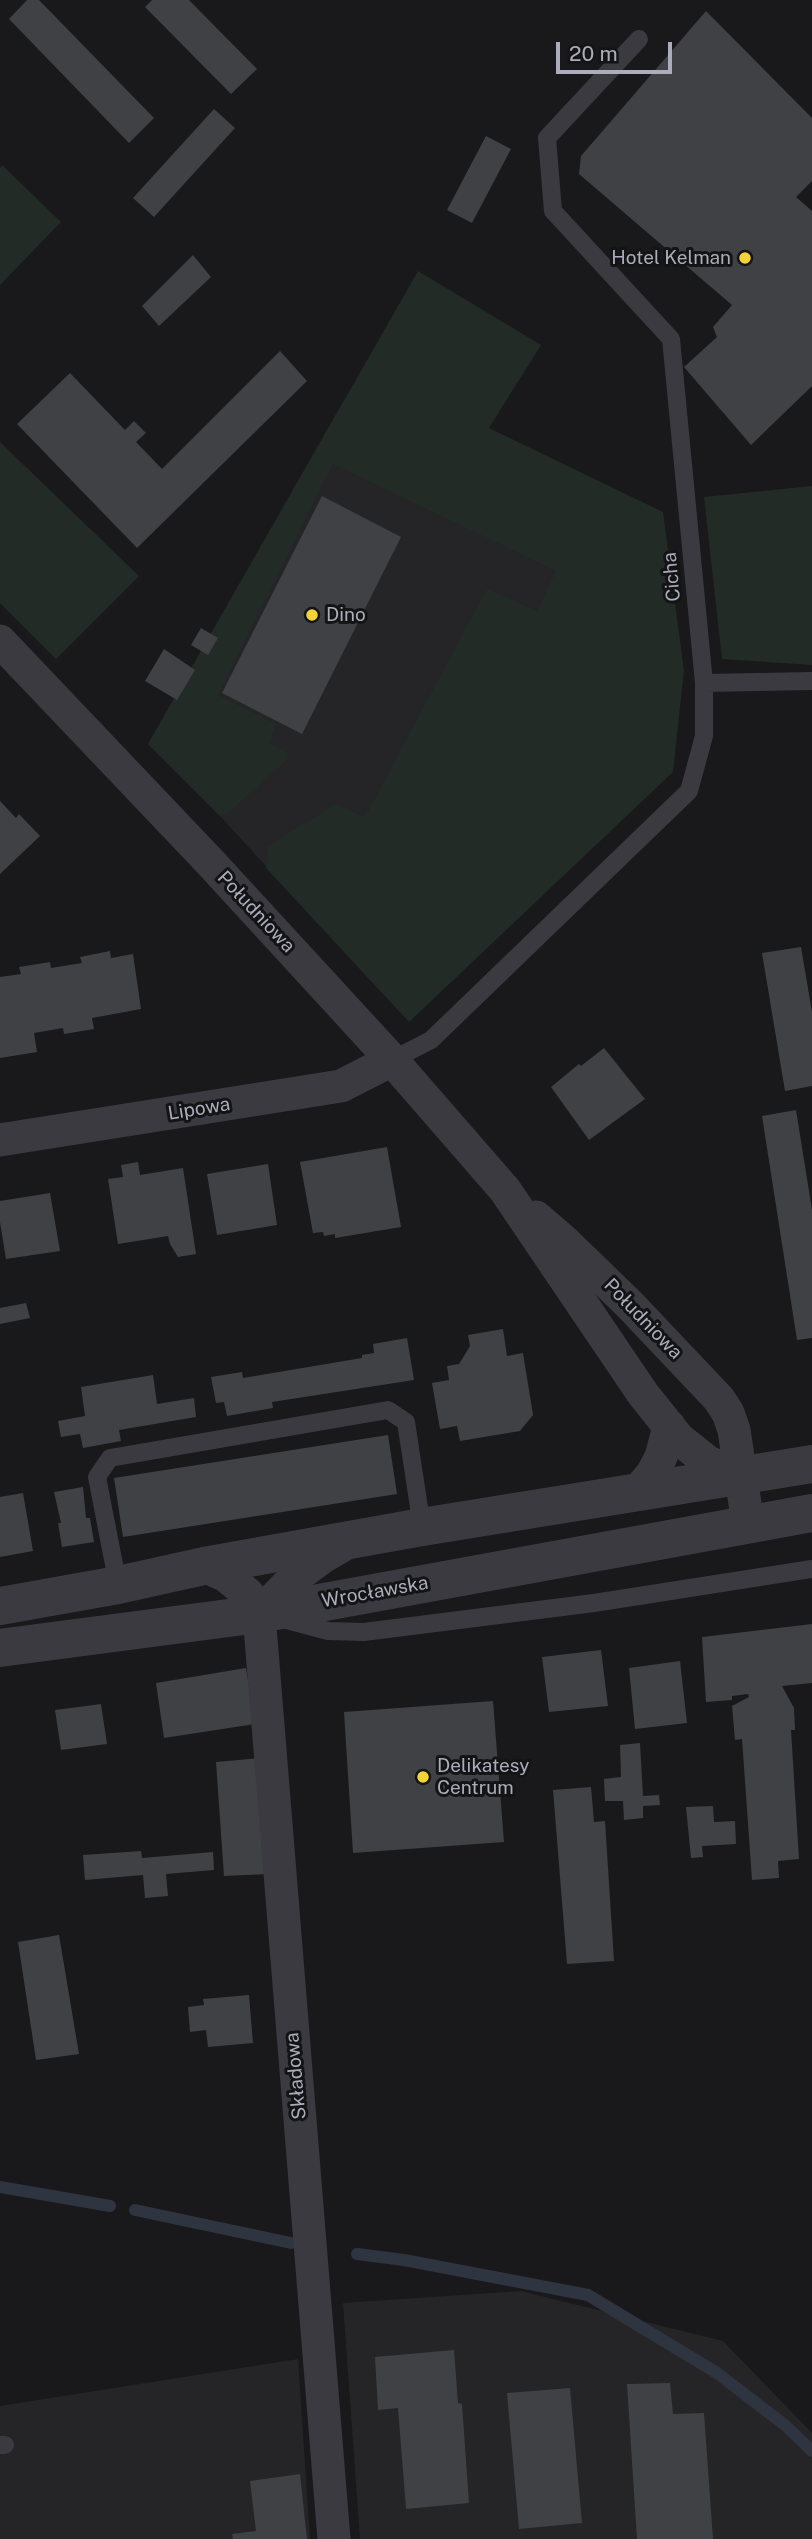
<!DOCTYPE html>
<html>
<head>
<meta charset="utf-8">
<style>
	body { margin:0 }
	#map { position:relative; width:812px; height:2539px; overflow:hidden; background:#19191b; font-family:"Public Sans",sans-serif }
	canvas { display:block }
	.scale { position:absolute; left:556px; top:42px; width:116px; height:32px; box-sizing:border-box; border:4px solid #abadbb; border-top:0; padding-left:9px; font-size:21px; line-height:24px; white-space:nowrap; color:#abadbb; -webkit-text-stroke:5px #141416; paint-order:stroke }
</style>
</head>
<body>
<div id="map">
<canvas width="812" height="2539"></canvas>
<div class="scale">20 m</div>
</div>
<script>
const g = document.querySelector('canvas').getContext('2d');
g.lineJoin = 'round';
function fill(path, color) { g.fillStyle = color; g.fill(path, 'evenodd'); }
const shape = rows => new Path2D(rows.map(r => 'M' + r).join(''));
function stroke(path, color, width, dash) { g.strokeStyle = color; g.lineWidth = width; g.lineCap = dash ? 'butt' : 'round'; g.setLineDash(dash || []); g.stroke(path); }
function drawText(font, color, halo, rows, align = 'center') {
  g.font = font + ' "Public Sans",sans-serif'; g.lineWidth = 6; g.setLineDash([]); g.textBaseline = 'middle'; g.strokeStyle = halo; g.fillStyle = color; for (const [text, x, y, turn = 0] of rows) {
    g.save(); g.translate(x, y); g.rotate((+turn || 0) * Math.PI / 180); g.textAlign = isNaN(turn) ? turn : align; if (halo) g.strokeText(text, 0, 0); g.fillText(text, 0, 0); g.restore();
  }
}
fill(shape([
	[344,400,610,529,372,982,220,816,148,744],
	[521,2291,723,2341,812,2433,812,2539,360,2539,343,2303],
	[298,2359,310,2539,0,2539,0,2406]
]), '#252528');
fill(shape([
	[2,165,61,222,0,285,0,168],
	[418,271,541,345,489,428,663,512,684,671,673,772,409,1022,266,868,268,846,336,804,365,817,487,589,537,611,556,571,333,464,218,695,276,724,269,743,287,753,289,758,230,811,220,816,148,744],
	[0,442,139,576,56,659,0,603],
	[812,486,812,665,722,659,704,497]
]), '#222b25');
stroke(shape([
	[0,2187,110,2206],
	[135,2210,291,2243],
	[357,2254,404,2260,588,2295,717,2373,786,2426,812,2451]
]), '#2e3540', 12);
fill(shape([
	[27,0,39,0,154,118,129,143,9,19],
	[152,0,189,0,257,69,231,94,145,7],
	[706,11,812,118,812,181,796,197,812,211,812,386,751,445,684,367,717,337,713,327,732,305,579,174,581,156],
	[214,109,235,128,154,217,133,198],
	[486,136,511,149,472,223,447,210],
	[193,255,211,277,159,326,142,306],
	[280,351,307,381,137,548,17,424,70,373,125,430,134,421,146,433,136,442,162,469],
	[322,496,401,537,302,734,222,693],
	[201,628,218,638,208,655,191,645],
	[164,649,195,670,177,700,145,681],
	[0,801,16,818,19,814,40,836,0,874],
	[801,947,812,1012,812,1086,785,1091,762,953],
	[110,951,111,958,133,954,141,1009,92,1018,94,1029,64,1034,63,1028,34,1033,37,1052,0,1058,0,977,21,974,19,967,50,962,51,968,82,963,80,957],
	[604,1048,645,1099,589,1140,551,1087,579,1064,581,1066],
	[796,1110,812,1210,812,1338,797,1340,762,1116],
	[387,1147,401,1227,335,1238,335,1234,324,1236,323,1232,313,1233,300,1162],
	[138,1162,140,1175,183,1168,196,1254,178,1257,170,1244,168,1236,118,1244,108,1179,123,1177,121,1165],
	[268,1164,277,1225,217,1235,207,1174],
	[50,1193,60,1251,6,1259,0,1222,0,1201],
	[26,1303,30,1318,0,1324,0,1308],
	[503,1329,507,1356,523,1353,533,1415,520,1431,460,1441,457,1426,440,1429,432,1383,449,1380,447,1366,459,1364,470,1346,468,1335],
	[407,1338,414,1380,272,1402,273,1408,227,1416,224,1402,216,1403,211,1377,242,1372,243,1378,362,1358,362,1355,374,1353,373,1344],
	[153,1375,157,1404,194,1398,196,1417,119,1430,121,1441,83,1448,80,1434,61,1437,58,1421,85,1416,81,1387],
	[388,1435,397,1494,123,1537,114,1478],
	[83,1487,86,1518,90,1518,94,1542,62,1547,58,1523,61,1523,54,1492],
	[23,1493,33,1551,0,1557,0,1497],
	[812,1624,812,1683,782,1686,794,1708,795,1730,791,1730,799,1859,778,1861,779,1878,752,1880,742,1739,735,1740,732,1706,749,1697,748,1694,732,1696,732,1700,706,1702,702,1637],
	[601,1650,608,1706,549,1712,542,1657],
	[680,1661,687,1723,635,1729,629,1668],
	[246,1668,255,1724,164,1738,156,1683],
	[493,1701,504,1842,353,1853,344,1712],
	[101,1704,107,1744,61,1750,55,1710],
	[640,1743,643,1796,659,1795,660,1805,643,1806,643,1818,624,1820,623,1801,605,1801,604,1779,621,1777,620,1745],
	[261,1758,269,1874,224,1876,216,1762],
	[591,1787,594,1822,605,1821,614,1961,567,1964,553,1790],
	[713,1806,714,1822,735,1821,736,1844,702,1846,703,1857,691,1858,686,1807],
	[141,1851,142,1858,213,1852,214,1870,166,1874,168,1896,145,1898,143,1875,85,1880,83,1855],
	[59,1935,79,2054,36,2060,18,1942],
	[249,1995,253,2043,208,2047,206,2030,190,2032,188,2007,204,2005,203,1999],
	[454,2350,458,2403,462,2404,469,2503,406,2509,398,2408,378,2410,375,2357],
	[670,2383,673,2414,704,2413,713,2539,637,2539,627,2384],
	[570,2388,582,2523,519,2529,507,2393],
	[300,2474,307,2539,233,2539,232,2534,256,2531,250,2481]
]), '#404145');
stroke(shape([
	[704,683,812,681],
	[392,1060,431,1040,689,791,704,736,704,683,671,339,553,211,547,138,639,39],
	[118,1585,97,1477,110,1458,388,1410,406,1422,422,1527],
	[283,1619,328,1631,364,1632,594,1603,812,1569],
	[0,2445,5,2445]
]), '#3a3a40', 18);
stroke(shape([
	[0,641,211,863,392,1060,505,1190,643,1394,679,1439,708,1462,741,1475],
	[0,1140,341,1086,392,1060],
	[536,1217,565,1242,630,1305,719,1399,728,1413,734,1430,748,1524],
	[635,1494,652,1474,661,1457,669,1426],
	[204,1566,226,1576,248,1594,259,1614,334,2539],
	[259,1614,293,1579,323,1557,347,1543]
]), '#3a3a40', 33);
stroke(shape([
	[0,1606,118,1585,204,1566,422,1527,812,1464],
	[0,1648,259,1614,812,1513]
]), '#3a3a40', 38);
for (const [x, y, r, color] of [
	[745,258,7,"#f5d336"],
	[312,615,7,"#f5d336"],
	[423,1777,7,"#f5d336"]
]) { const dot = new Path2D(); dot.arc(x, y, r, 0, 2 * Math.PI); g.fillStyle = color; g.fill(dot); stroke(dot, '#141416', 2.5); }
drawText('19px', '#abadbb', '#141416', [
	["Hotel Kelman",731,258,"right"],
	["Dino",326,615],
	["Delikatesy",437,1766],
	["Centrum",437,1788]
], 'left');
drawText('19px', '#abadbb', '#141416', [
	["Cicha",672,577,-95],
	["Południowa",256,912,47],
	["Lipowa",199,1109,-9],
	["Południowa",643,1319,46],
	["Wrocławska",375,1592,-10],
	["Składowa",296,2076,-95]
]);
</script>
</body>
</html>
